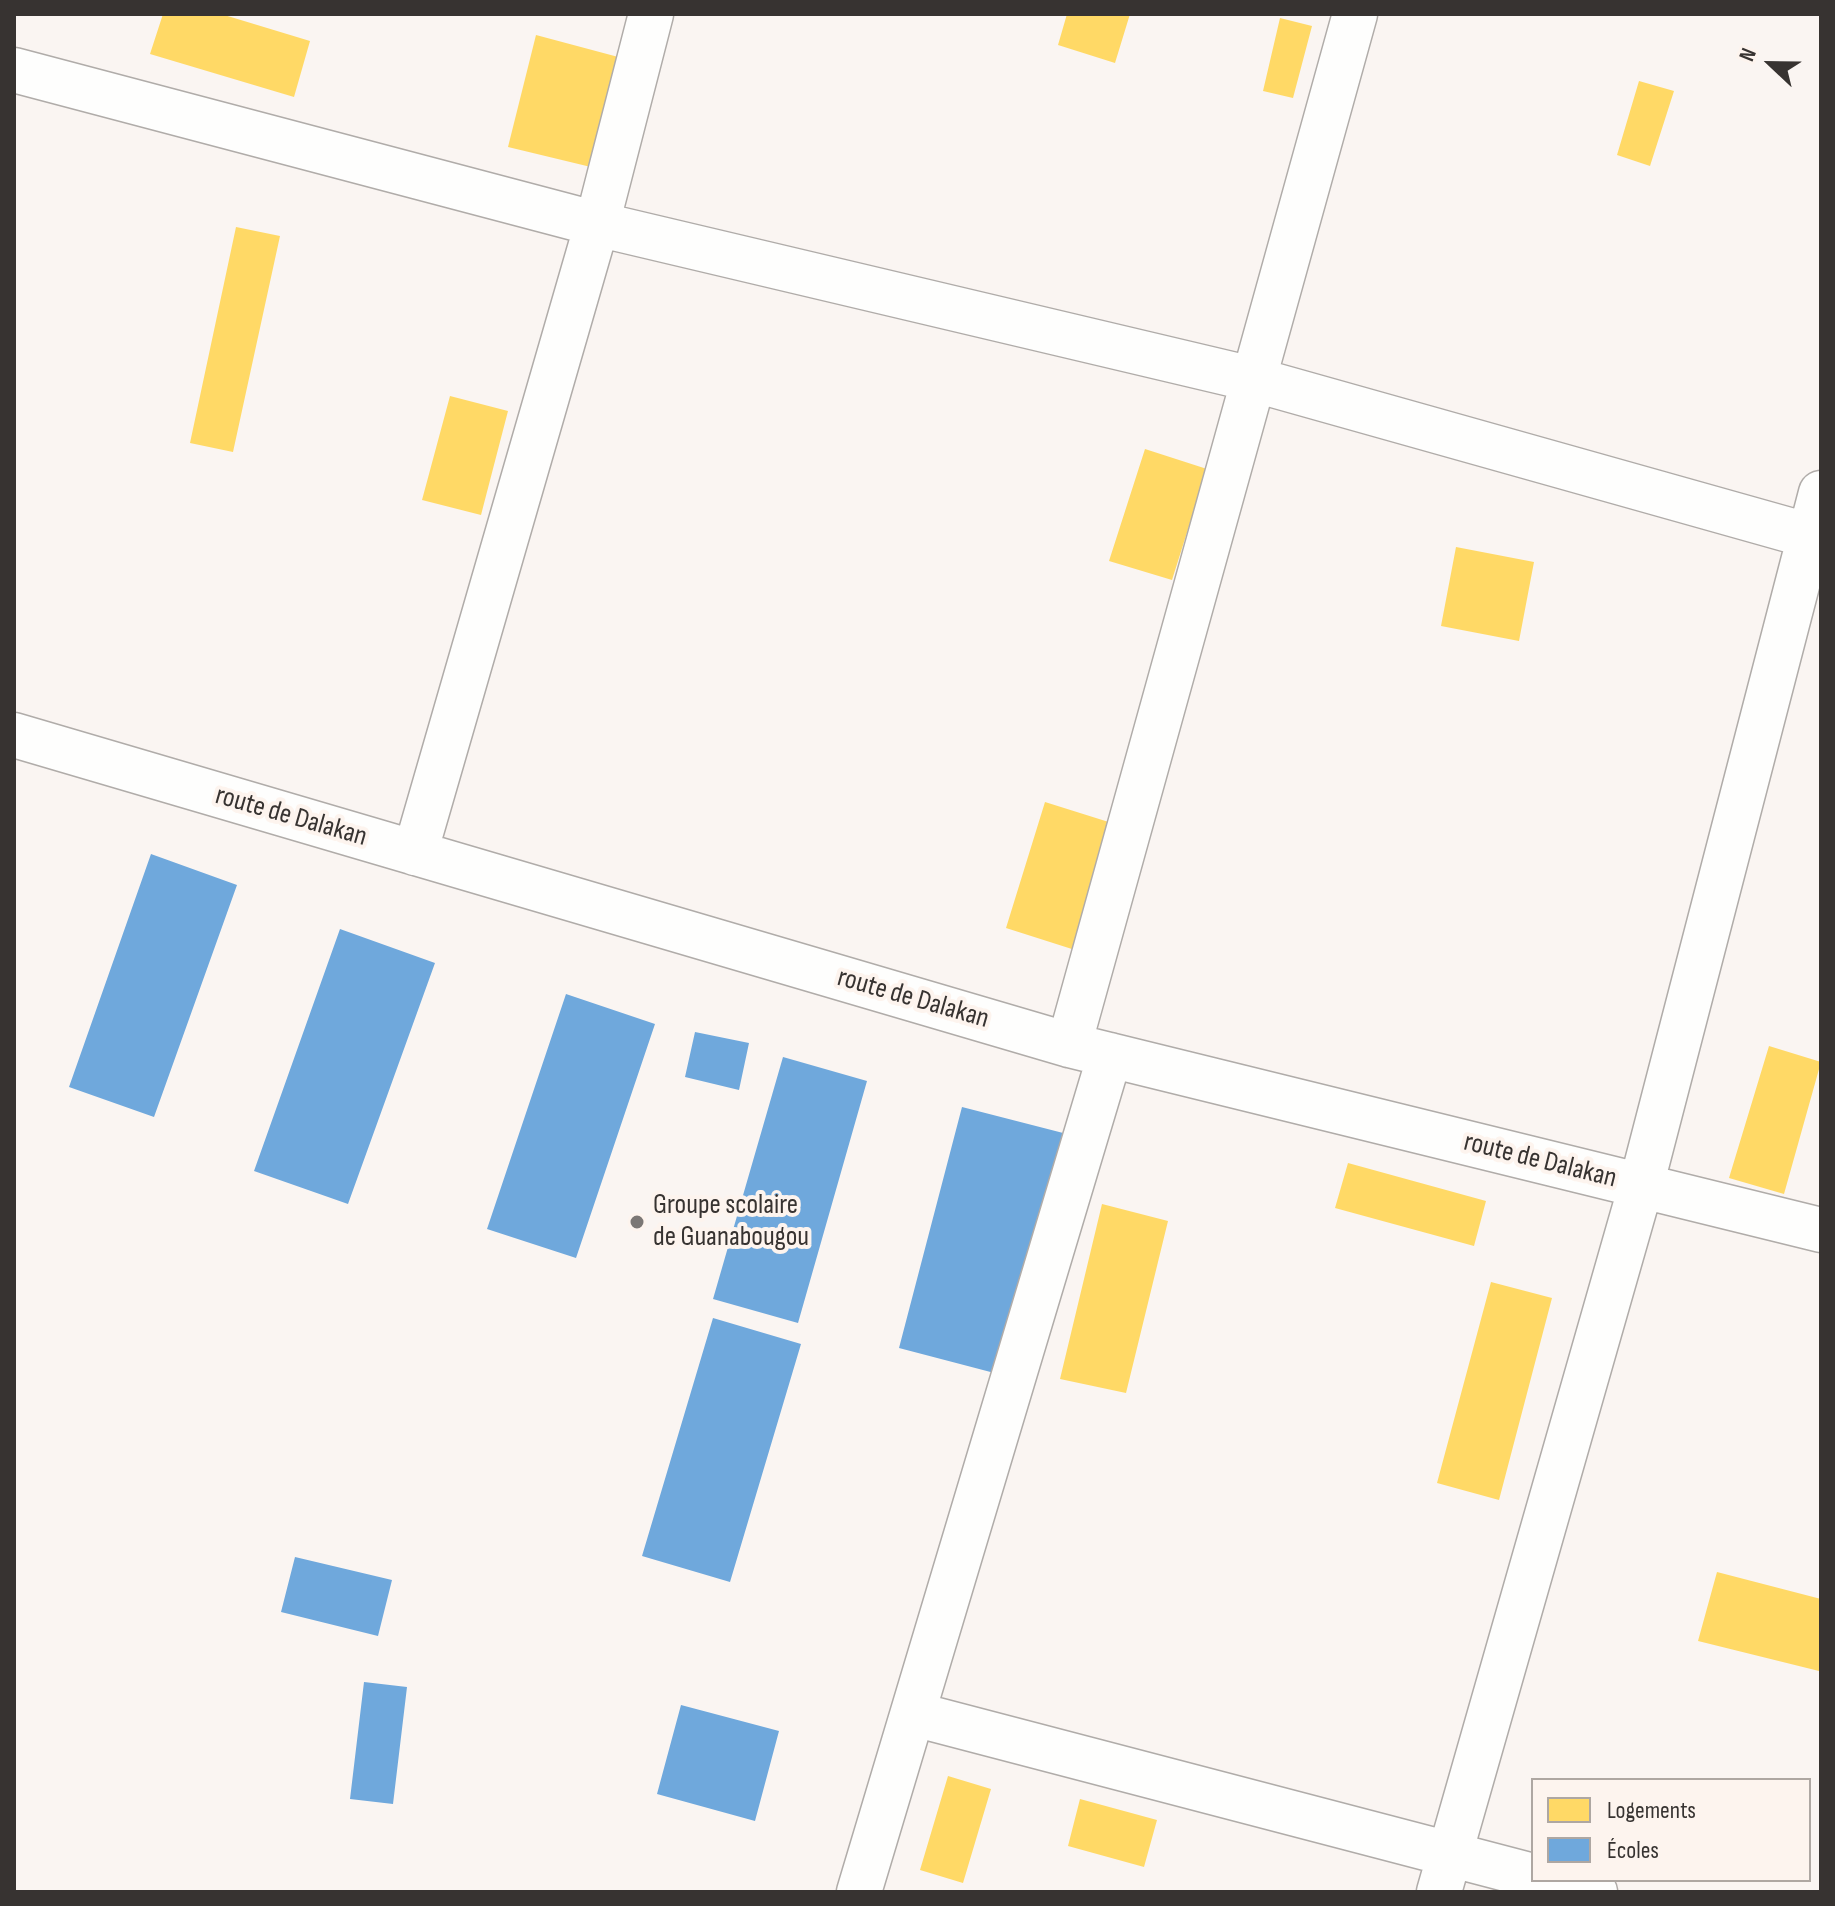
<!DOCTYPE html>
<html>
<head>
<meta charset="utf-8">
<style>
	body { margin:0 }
	#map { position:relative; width:1835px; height:1906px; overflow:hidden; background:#faf5f2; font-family:"Sofia Sans Condensed",sans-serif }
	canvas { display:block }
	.frame { position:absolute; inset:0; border:16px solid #373331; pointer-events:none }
	.legend { position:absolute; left:1531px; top:1778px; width:280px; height:104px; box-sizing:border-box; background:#fdf4ee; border:2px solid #aea7a2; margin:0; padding:10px 14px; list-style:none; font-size:24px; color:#373331 }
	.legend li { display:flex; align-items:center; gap:16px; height:40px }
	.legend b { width:40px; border:2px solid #aea7a2 }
	.north { position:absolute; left:1731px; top:24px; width:80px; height:80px; -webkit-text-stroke:6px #fdf4ee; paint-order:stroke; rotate:292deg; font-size:22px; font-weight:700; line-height:32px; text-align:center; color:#373331 }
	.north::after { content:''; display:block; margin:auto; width:28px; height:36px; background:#373331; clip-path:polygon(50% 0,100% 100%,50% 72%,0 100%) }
</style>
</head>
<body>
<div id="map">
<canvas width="1835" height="1906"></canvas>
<div class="frame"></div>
<ul class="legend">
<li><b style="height:22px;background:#ffd966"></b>Logements</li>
<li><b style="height:22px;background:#6fa8dc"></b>Écoles</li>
</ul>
<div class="north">N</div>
</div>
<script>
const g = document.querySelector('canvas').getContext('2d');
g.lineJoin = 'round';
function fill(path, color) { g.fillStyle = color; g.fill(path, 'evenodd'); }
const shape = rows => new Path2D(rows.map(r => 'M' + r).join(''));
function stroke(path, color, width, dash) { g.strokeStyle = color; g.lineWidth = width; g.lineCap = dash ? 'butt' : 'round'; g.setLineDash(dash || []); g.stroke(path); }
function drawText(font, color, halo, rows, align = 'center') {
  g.font = font + ' "Sofia Sans Condensed",sans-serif'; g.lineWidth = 8; g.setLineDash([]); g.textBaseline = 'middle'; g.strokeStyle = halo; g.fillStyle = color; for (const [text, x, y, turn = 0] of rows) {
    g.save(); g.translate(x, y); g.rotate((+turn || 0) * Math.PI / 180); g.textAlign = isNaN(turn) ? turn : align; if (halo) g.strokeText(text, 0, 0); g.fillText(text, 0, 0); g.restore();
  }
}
fill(shape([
	[163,14,221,14,310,41,294,97,150,54],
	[1067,14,1130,14,1115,63,1058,45],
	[1280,18,1312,26,1293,98,1263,91],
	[536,35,622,58,595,168,508,147],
	[1639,81,1674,91,1650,166,1617,155],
	[236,227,280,236,233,452,190,443],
	[450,396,508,411,481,515,422,500],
	[1145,449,1207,469,1172,580,1109,561],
	[1456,547,1534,562,1519,641,1441,626],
	[1045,802,1115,824,1075,950,1006,928],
	[1769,1046,1821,1062,1784,1194,1729,1178],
	[1348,1163,1486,1201,1474,1246,1335,1208],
	[1102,1204,1168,1221,1126,1393,1060,1379],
	[1491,1282,1552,1298,1499,1500,1437,1483],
	[1717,1572,1821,1599,1819,1671,1698,1641],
	[948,1776,991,1789,963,1883,920,1870],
	[1080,1799,1157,1820,1144,1867,1068,1846]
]), '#ffd966');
fill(shape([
	[151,854,237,885,154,1117,69,1087],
	[340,929,435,963,348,1204,254,1171],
	[566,994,655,1024,576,1258,487,1229],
	[695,1032,749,1043,739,1090,685,1077],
	[783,1057,867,1081,798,1323,713,1299],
	[962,1107,1067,1134,1002,1375,899,1348],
	[713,1318,801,1344,730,1582,642,1556],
	[295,1557,392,1580,378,1636,281,1612],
	[364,1682,407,1687,393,1804,350,1799],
	[681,1705,779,1731,755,1821,657,1794]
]), '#6fa8dc');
const minor = shape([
	[14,70,597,224,1252,379,1821,539],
	[14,735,1069,1045,1821,1230],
	[415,853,597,224,651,14],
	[1069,1045,1355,14],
	[914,1714,1533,1876],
	[1549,1880,1595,1892],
	[859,1892,1110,1055],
	[1439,1892,1641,1186,1821,493]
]);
stroke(minor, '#b0aca9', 47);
stroke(minor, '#fefefd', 44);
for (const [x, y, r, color] of [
	[637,1222,8,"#7b7775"]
]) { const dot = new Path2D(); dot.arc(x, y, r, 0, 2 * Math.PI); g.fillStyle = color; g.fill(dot); stroke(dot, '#fdf4ee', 3); }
drawText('28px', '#373331', '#fdf4ee', [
	["route de Dalakan",291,817,16],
	["route de Dalakan",913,999,16],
	["route de Dalakan",1540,1161,14]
]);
drawText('28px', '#373331', '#fdf4ee', [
	["Groupe scolaire",653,1206],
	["de Guanabougou",653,1238]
], 'left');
</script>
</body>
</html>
